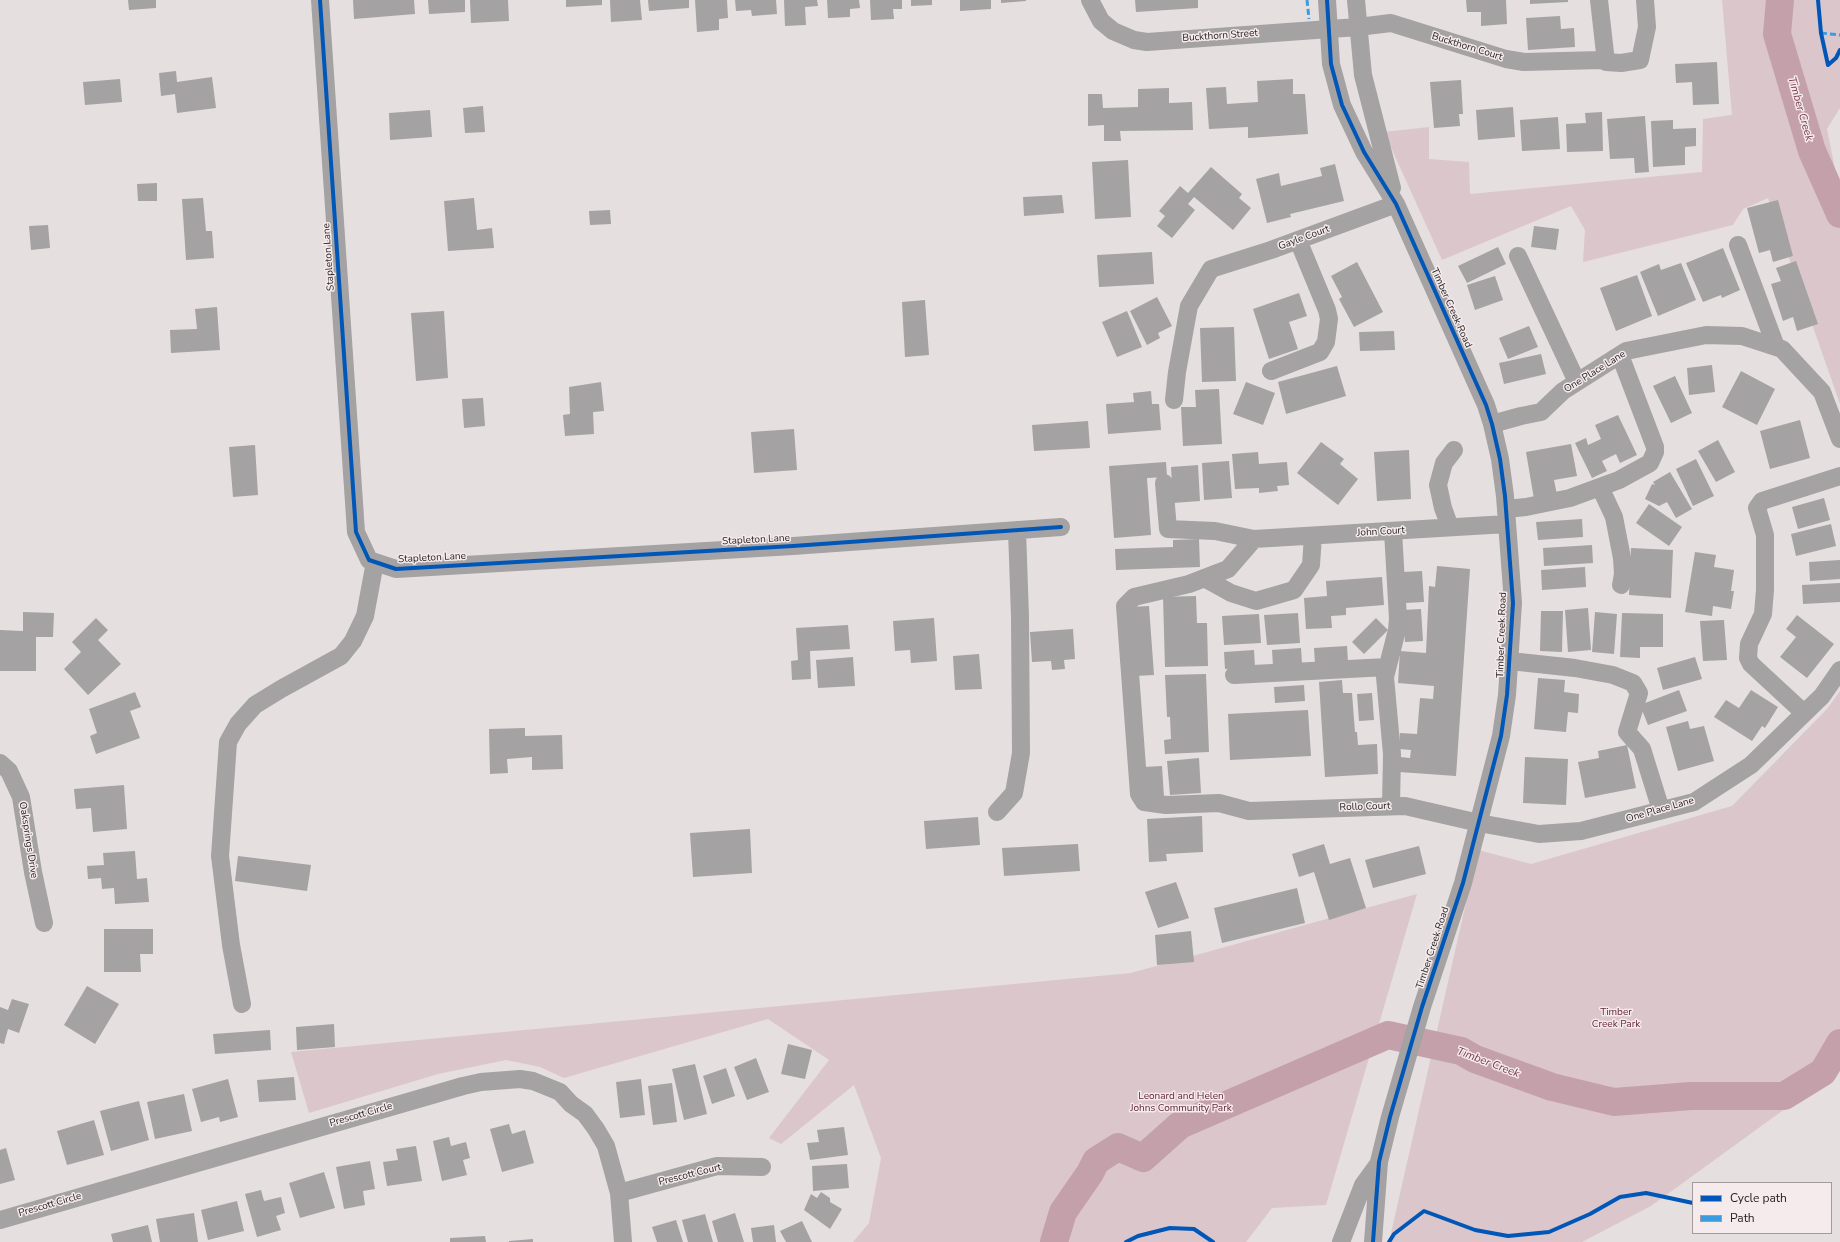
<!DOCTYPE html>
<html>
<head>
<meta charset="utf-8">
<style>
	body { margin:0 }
	#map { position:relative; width:1840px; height:1242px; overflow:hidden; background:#e5dfe0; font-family:"Nunito Sans",sans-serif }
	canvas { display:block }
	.legend { position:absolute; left:1692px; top:1182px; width:140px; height:52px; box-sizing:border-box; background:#f5eaec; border:1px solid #a29a9c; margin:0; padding:5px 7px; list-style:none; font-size:12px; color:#262223 }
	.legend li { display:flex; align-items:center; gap:8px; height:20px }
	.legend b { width:20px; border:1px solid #a29a9c }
</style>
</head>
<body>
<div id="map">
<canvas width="1840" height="1242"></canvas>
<ul class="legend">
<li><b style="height:5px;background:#0057b8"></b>Cycle path</li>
<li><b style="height:5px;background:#3c9ce0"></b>Path</li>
</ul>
</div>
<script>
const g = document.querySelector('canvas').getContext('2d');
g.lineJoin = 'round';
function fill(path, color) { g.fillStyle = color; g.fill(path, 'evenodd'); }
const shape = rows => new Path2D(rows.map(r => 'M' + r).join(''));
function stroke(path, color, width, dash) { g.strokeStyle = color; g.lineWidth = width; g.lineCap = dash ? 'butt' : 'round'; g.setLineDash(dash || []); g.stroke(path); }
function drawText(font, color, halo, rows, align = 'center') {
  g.font = font + ' "Nunito Sans",sans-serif'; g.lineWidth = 3; g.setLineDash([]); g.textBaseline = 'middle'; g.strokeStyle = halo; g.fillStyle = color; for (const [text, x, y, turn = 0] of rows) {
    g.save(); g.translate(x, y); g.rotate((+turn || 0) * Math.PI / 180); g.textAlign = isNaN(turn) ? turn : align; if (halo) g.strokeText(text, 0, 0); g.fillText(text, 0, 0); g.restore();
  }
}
fill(shape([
	[1722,0,1840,0,1840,108,1827,129,1840,194,1840,404,1768,198,1743,209,1733,225,1583,262,1585,230,1571,206,1442,260,1384,132,1429,127,1429,159,1469,162,1470,194,1702,172,1703,119,1732,115],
	[1840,691,1840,1069,1651,1206,1582,1242,1389,1242,1478,850,1531,864,1732,806,1827,709],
	[1417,894,1326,1205,1272,1208,1246,1242,853,1242,869,1223,881,1158,854,1085,781,1144,769,1138,829,1060,768,1019,564,1078,540,1067,506,1060,438,1074,309,1113,291,1052,1131,973]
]), '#dbc6cb');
stroke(shape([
	[1780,0,1777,34,1812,151,1840,214],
	[1054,1242,1063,1212,1090,1173,1096,1161,1118,1147,1143,1158,1180,1125,1388,1035,1461,1051,1475,1059,1552,1087,1614,1102,1691,1096,1784,1096,1823,1072,1840,1043]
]), '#c4a1aa', 28);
fill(shape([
	[128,0,156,0,156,8,129,10],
	[353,0,414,0,415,14,354,19],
	[428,0,465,0,465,12,429,14],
	[470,0,508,0,509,21,471,23],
	[566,0,602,0,602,5,566,7],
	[610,0,640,0,642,20,611,22],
	[648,0,689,0,689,8,649,11],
	[695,0,727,0,728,18,719,19,719,30,697,32],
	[735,0,776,0,777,14,752,16,751,10,736,11],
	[784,0,817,0,818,6,805,7,806,25,785,26],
	[827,0,859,0,860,8,850,9,850,17,828,18],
	[870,0,902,0,902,9,893,9,894,19,871,20],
	[911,0,932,0,932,5,911,6],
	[960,0,991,0,991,9,960,11],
	[1001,0,1026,0,1026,1,1001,3],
	[1135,0,1198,0,1198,8,1136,12],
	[1466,0,1506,0,1507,24,1481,26,1481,12,1467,12],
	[1530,0,1568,0,1568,2,1530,4],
	[1560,16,1561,29,1574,28,1575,47,1528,50,1526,18],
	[1717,62,1719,104,1693,105,1692,82,1676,83,1675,64],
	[176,71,177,82,212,77,216,108,177,113,175,94,161,96,159,73],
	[120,79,122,102,85,105,83,82],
	[1293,79,1293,94,1305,94,1308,134,1248,138,1248,127,1209,129,1206,88,1226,87,1227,104,1258,102,1257,81],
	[1461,80,1463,114,1459,114,1460,126,1434,128,1430,82],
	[1169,88,1169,103,1192,102,1193,130,1120,131,1121,141,1104,141,1104,125,1088,126,1088,94,1102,94,1103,108,1138,107,1138,89],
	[483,106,485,132,465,133,463,108],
	[1513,107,1515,137,1478,140,1476,110],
	[430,110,432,137,390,140,389,113],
	[1602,112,1603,151,1567,152,1566,124,1586,123,1585,113],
	[1645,116,1649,172,1635,173,1634,158,1610,159,1607,119],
	[1558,117,1560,149,1522,151,1520,120],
	[1673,120,1673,129,1696,128,1696,146,1685,147,1685,165,1653,167,1651,121],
	[1128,160,1131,217,1095,219,1092,162],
	[1335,164,1344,201,1290,214,1291,217,1267,223,1256,179,1279,173,1281,186,1322,176,1320,168],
	[1211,167,1242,194,1239,198,1251,208,1233,230,1194,197,1188,204,1195,210,1172,238,1157,226,1165,216,1159,211,1180,186,1188,193],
	[157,183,157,201,138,201,137,184],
	[1062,195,1064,213,1024,216,1023,197],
	[203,198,206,231,212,231,214,258,186,260,182,199],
	[474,198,477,230,492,228,494,248,448,251,444,201],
	[1778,200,1793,256,1773,262,1770,250,1759,253,1747,208],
	[610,210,611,224,590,225,589,211],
	[48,225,50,248,31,250,29,226],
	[1534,226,1559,229,1556,250,1531,247],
	[1498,247,1506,264,1467,283,1458,266],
	[1723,248,1740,290,1722,298,1721,295,1703,302,1686,263],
	[1152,252,1154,284,1099,287,1097,255],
	[1796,261,1818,324,1797,331,1793,317,1783,321,1771,284,1781,281,1776,268],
	[1357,262,1383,312,1354,327,1339,299,1342,297,1331,276],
	[1681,263,1696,300,1658,316,1640,272,1659,264,1661,270],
	[1637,275,1652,316,1616,331,1600,288],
	[1495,276,1503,300,1475,310,1467,285],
	[1299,293,1307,316,1289,322,1298,349,1269,359,1253,309],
	[1157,297,1172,326,1158,333,1160,338,1147,345,1130,311],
	[925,300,929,355,905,357,902,302],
	[217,307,220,350,171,353,170,330,197,329,195,309],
	[444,311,448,378,416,381,411,313],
	[1127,311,1142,347,1117,357,1102,322],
	[1529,326,1538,347,1508,359,1499,338],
	[1234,327,1236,381,1202,382,1200,328],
	[1394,331,1395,350,1360,351,1359,332],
	[1541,354,1546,374,1504,384,1499,363],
	[1712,365,1715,392,1689,395,1687,368],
	[1337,366,1346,396,1286,414,1278,382],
	[1741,371,1775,389,1757,425,1722,407],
	[1675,376,1692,413,1671,423,1653,386],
	[601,382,604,411,593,412,594,434,565,436,563,415,570,414,569,387],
	[1246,382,1275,393,1263,425,1233,414],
	[1219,389,1222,444,1183,446,1181,407,1196,407,1195,390],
	[1151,391,1152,404,1159,404,1161,430,1108,434,1106,404,1134,402,1133,393],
	[483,398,485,426,464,428,462,399],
	[1618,415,1637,455,1620,463,1616,454,1602,461,1607,471,1592,478,1575,443,1586,438,1588,445,1601,439,1595,425],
	[1800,420,1810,458,1770,469,1760,431],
	[1088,421,1090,448,1034,451,1032,425],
	[794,429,797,470,754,473,751,432],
	[1718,440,1735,472,1716,482,1698,451],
	[1321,442,1344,459,1340,464,1358,479,1338,505,1297,473],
	[1571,444,1577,476,1554,480,1557,495,1534,499,1526,452],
	[255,445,258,495,233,497,229,447],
	[1409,450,1411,499,1377,501,1374,452],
	[1258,452,1259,464,1287,462,1289,485,1277,486,1278,491,1259,493,1259,488,1235,489,1232,454],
	[1696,459,1714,496,1693,506,1676,469],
	[1229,461,1232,498,1204,500,1202,463],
	[1166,462,1167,477,1147,478,1151,535,1114,538,1109,466],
	[1198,465,1200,501,1173,503,1171,467],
	[1670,472,1692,509,1676,518,1667,502,1659,506,1645,499,1652,484,1655,485,1653,482],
	[1824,498,1830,520,1798,529,1792,507],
	[1649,504,1682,527,1669,546,1636,523],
	[1582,519,1583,537,1538,540,1536,522],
	[1831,524,1836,546,1796,556,1791,534],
	[1199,539,1200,567,1116,570,1115,549,1173,547,1173,540],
	[1592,545,1593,563,1544,566,1543,548],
	[1631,548,1673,550,1671,598,1629,595],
	[1695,552,1716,555,1714,567,1734,570,1731,591,1734,591,1731,609,1713,606,1712,616,1685,612],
	[1840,560,1840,579,1810,581,1809,562],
	[1437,566,1470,569,1456,776,1399,772,1400,757,1410,758,1411,750,1399,749,1400,733,1417,734,1420,698,1433,699,1434,686,1398,683,1400,651,1426,653,1429,586,1435,587],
	[1585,567,1586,587,1542,590,1541,570],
	[1422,571,1424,602,1405,603,1403,572],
	[1382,577,1384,605,1346,608,1346,615,1331,616,1332,628,1306,629,1304,598,1327,596,1326,581],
	[1840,583,1840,602,1803,604,1802,585],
	[1196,596,1197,623,1207,623,1208,666,1165,667,1163,597],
	[1149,606,1154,675,1135,676,1130,607],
	[1588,608,1591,650,1568,652,1565,610],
	[1421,609,1423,641,1405,642,1403,610],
	[1541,611,1563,611,1562,652,1540,651],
	[23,612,54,613,53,637,36,637,36,671,0,671,0,630,23,631],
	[1595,612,1617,614,1614,654,1592,652],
	[1298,613,1300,643,1267,645,1264,615],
	[1622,613,1663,614,1663,647,1640,647,1640,658,1620,657],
	[1259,614,1261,643,1224,645,1222,616],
	[1797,615,1834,644,1807,678,1780,657,1796,637,1786,629],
	[96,618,108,630,98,640,121,664,88,695,64,669,81,652,72,642],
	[934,618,937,661,911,663,910,650,895,651,893,621],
	[1376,618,1388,630,1364,654,1352,642],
	[1724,620,1727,660,1703,661,1700,621],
	[848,625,850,649,810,651,811,679,792,680,791,661,798,660,796,628],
	[1073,629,1075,659,1064,660,1065,669,1052,670,1051,661,1032,662,1030,632],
	[1347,646,1348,662,1315,664,1314,648],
	[1301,648,1302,664,1273,666,1272,650],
	[1254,650,1255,667,1225,669,1224,652],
	[979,654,982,689,955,690,953,656],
	[853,657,855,686,818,688,816,660],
	[1695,657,1702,679,1663,690,1657,668],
	[1206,674,1209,752,1165,754,1164,740,1171,739,1170,717,1167,717,1165,675],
	[1538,678,1565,680,1564,692,1579,694,1578,713,1568,712,1566,732,1534,729],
	[1342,680,1343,693,1352,693,1355,732,1357,732,1358,745,1377,744,1378,774,1325,777,1319,682],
	[1304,685,1305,701,1275,703,1274,687],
	[1679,690,1687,711,1648,725,1640,705],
	[1751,690,1778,707,1765,728,1762,726,1752,741,1714,717,1726,700,1739,708],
	[135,692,141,707,130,711,140,738,96,754,90,736,97,733,89,709],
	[1372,693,1374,720,1359,721,1357,694],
	[1308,710,1311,756,1230,760,1228,714],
	[1688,721,1690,729,1704,726,1714,761,1678,771,1666,727],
	[525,728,525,736,562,735,563,769,532,770,532,757,507,759,508,773,490,774,489,729],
	[1627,745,1636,788,1585,798,1578,762,1599,758,1598,751],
	[1525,757,1568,759,1566,805,1523,803],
	[1199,758,1201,793,1170,795,1167,761],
	[1162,766,1164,797,1145,799,1143,767],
	[124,785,127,829,93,832,91,808,76,809,74,789],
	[1202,816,1203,852,1166,854,1167,861,1149,862,1147,819],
	[978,817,980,845,926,849,924,821],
	[750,829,752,873,693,877,690,833],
	[1078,844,1080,871,1004,876,1002,848],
	[1324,844,1330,864,1350,858,1366,908,1329,920,1314,872,1299,877,1292,854],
	[1419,846,1426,874,1373,888,1365,860],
	[135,851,137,879,147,878,149,902,115,904,114,888,102,889,101,878,88,879,87,866,104,865,103,853],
	[238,856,311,865,307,891,235,881],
	[1176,882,1189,918,1158,928,1145,892],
	[1297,888,1305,923,1222,943,1214,908],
	[104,929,153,929,153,954,140,954,141,972,104,972],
	[1191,931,1194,962,1157,965,1155,935],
	[87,986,119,1004,95,1044,64,1025],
	[12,999,29,1004,19,1033,8,1029,4,1044,0,1043,0,1007,8,1010],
	[334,1024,335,1047,297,1050,296,1027],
	[270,1030,271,1050,215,1054,213,1034],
	[788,1044,812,1050,805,1079,781,1074],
	[756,1058,769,1092,747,1100,734,1067],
	[695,1064,707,1114,684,1120,672,1069],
	[726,1068,735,1096,712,1104,703,1076],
	[294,1077,296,1100,259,1102,257,1080],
	[228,1079,238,1117,220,1122,219,1117,201,1122,192,1089],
	[641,1079,645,1115,620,1118,616,1082],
	[672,1083,677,1122,653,1125,648,1086],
	[184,1094,192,1131,155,1139,147,1102],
	[139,1101,149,1140,111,1151,100,1111],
	[94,1120,104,1155,67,1165,57,1131],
	[509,1124,512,1134,525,1130,534,1163,502,1172,490,1129],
	[844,1127,848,1155,810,1160,807,1143,819,1142,817,1130],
	[449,1137,451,1146,466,1142,470,1158,463,1160,467,1175,442,1181,433,1141],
	[416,1146,422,1181,387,1186,383,1162,398,1160,396,1149],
	[6,1148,15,1180,0,1184,0,1150],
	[370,1161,375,1189,363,1191,365,1205,344,1209,336,1167],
	[847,1164,849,1188,813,1191,812,1166],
	[324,1172,335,1208,300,1218,289,1183],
	[261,1190,264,1201,281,1197,285,1213,276,1216,281,1230,257,1237,245,1194],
	[821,1192,830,1198,830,1202,842,1209,830,1229,804,1210,811,1194,817,1198],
	[237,1201,244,1231,208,1240,201,1210],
	[194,1213,198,1242,160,1242,156,1219],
	[735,1213,744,1242,718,1242,712,1221],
	[705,1214,713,1242,688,1242,682,1220],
	[676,1220,683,1242,657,1242,652,1227],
	[802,1221,812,1242,786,1242,780,1231],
	[148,1225,152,1242,113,1242,111,1234],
	[774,1225,776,1242,753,1242,751,1228],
	[485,1236,486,1242,450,1242,450,1238],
	[533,1239,533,1242,509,1242,509,1241]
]), '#a4a2a2');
stroke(shape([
	[320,0,356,532,369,560,396,569,793,546,1061,527],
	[1090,0,1101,21,1113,31,1134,40,1147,42,1358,27,1391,23,1506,59,1524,62,1601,60,1606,62,1621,63,1640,60,1647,27,1645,0],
	[1327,0,1331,64,1342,105,1364,152,1396,204,1486,405,1492,424,1500,459,1505,496,1513,603,1507,695,1501,736,1463,883,1422,1007,1390,1117,1379,1162,1373,1242],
	[1356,0,1363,75,1392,188],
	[1599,0,1606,62],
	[1738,245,1776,347],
	[1518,256,1577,382],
	[1271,371,1320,352,1326,342,1329,319,1327,310,1298,240],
	[1174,400,1177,372,1189,306,1211,269,1271,250,1396,204],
	[1492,424,1521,416,1541,412,1563,391,1626,351,1706,335,1742,336,1782,349,1822,392,1840,439],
	[1164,483,1168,529,1215,531,1254,539,1507,524],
	[1600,487,1614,517,1622,558,1623,574,1621,585],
	[1506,509,1526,507,1570,498,1619,480,1650,463,1655,452,1655,447,1620,355],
	[1450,527,1443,508,1438,485,1444,463,1454,450],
	[1254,539,1228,569,1189,584,1134,597,1125,606,1139,794,1144,802,1166,805,1219,803,1249,811,1405,806,1479,823,1539,834,1581,831,1694,802,1751,765,1822,696,1840,670],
	[1204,578,1231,593,1256,601,1294,590,1311,565,1313,536],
	[1510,661,1575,668,1613,675,1633,683,1639,693,1627,732,1642,749,1661,810],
	[1234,675,1387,667],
	[1804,713,1751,664,1748,658,1749,644,1763,614,1765,590,1765,535,1757,508,1762,501,1840,476],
	[0,763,9,771,21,797,33,872,44,923],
	[1391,806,1392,754,1385,677,1397,630,1398,619,1393,531],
	[997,812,1014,793,1021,753,1020,617,1017,530],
	[242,1004,231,945,220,856,228,742,238,724,255,705,281,689,341,656,353,641,365,616,375,562],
	[619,1193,717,1166,762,1167],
	[0,1220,463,1086,481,1082,520,1079,533,1081,560,1092,571,1104,585,1114,596,1129,606,1146,619,1193,623,1242],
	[1341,1242,1363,1185,1379,1163]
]), '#a4a2a2', 18);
stroke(shape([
	[1307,0,1309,19],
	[1821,33,1840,35]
]), '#3c9ce0', 3, [6, 3]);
stroke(shape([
	[320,0,356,532,369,560,396,569,793,546,1061,527],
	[1327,0,1331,64,1342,105,1364,152,1396,204,1486,405,1492,424,1500,459,1505,496,1513,603,1507,695,1501,736,1463,883,1422,1007,1390,1117,1379,1162,1373,1242],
	[1818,0,1821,33,1828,65,1836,58,1840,50],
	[1126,1242,1138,1236,1170,1228,1194,1229,1213,1242],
	[1389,1242,1394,1234,1424,1211,1475,1230,1508,1236,1549,1232,1590,1214,1620,1197,1646,1193,1693,1203]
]), '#0057b8', 4);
drawText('10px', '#262223', '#f5eaec', [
	["Buckthorn Street",1220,36,-4],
	["Buckthorn Court",1467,47,17],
	["Gayle Court",1304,238,-20],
	["Stapleton Lane",329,257,-94],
	["Timber Creek Road",1451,308,66],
	["One Place Lane",1595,372,-32],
	["John Court",1381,532,-3],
	["Stapleton Lane",756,540,-3],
	["Stapleton Lane",432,558,-3],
	["Timber Creek Road",1502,635,-88],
	["Rollo Court",1365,807,-2],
	["One Place Lane",1660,810,-16],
	["Oaksprings Drive",28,840,81],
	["Timber Creek Road",1433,948,-72],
	["Prescott Circle",361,1115,-16],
	["Prescott Court",690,1175,-14],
	["Prescott Circle",50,1205,-16]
]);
drawText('10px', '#63253c', '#f5eaec', [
	["Timber",1616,1013],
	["Creek Park",1616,1025],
	["Leonard and Helen",1181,1097],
	["Johns Community Park",1181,1109]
]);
drawText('italic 11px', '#78394e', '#f5eaec', [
	["Timber Creek",1800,109,74],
	["Timber Creek",1488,1063,21]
]);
</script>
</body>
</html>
